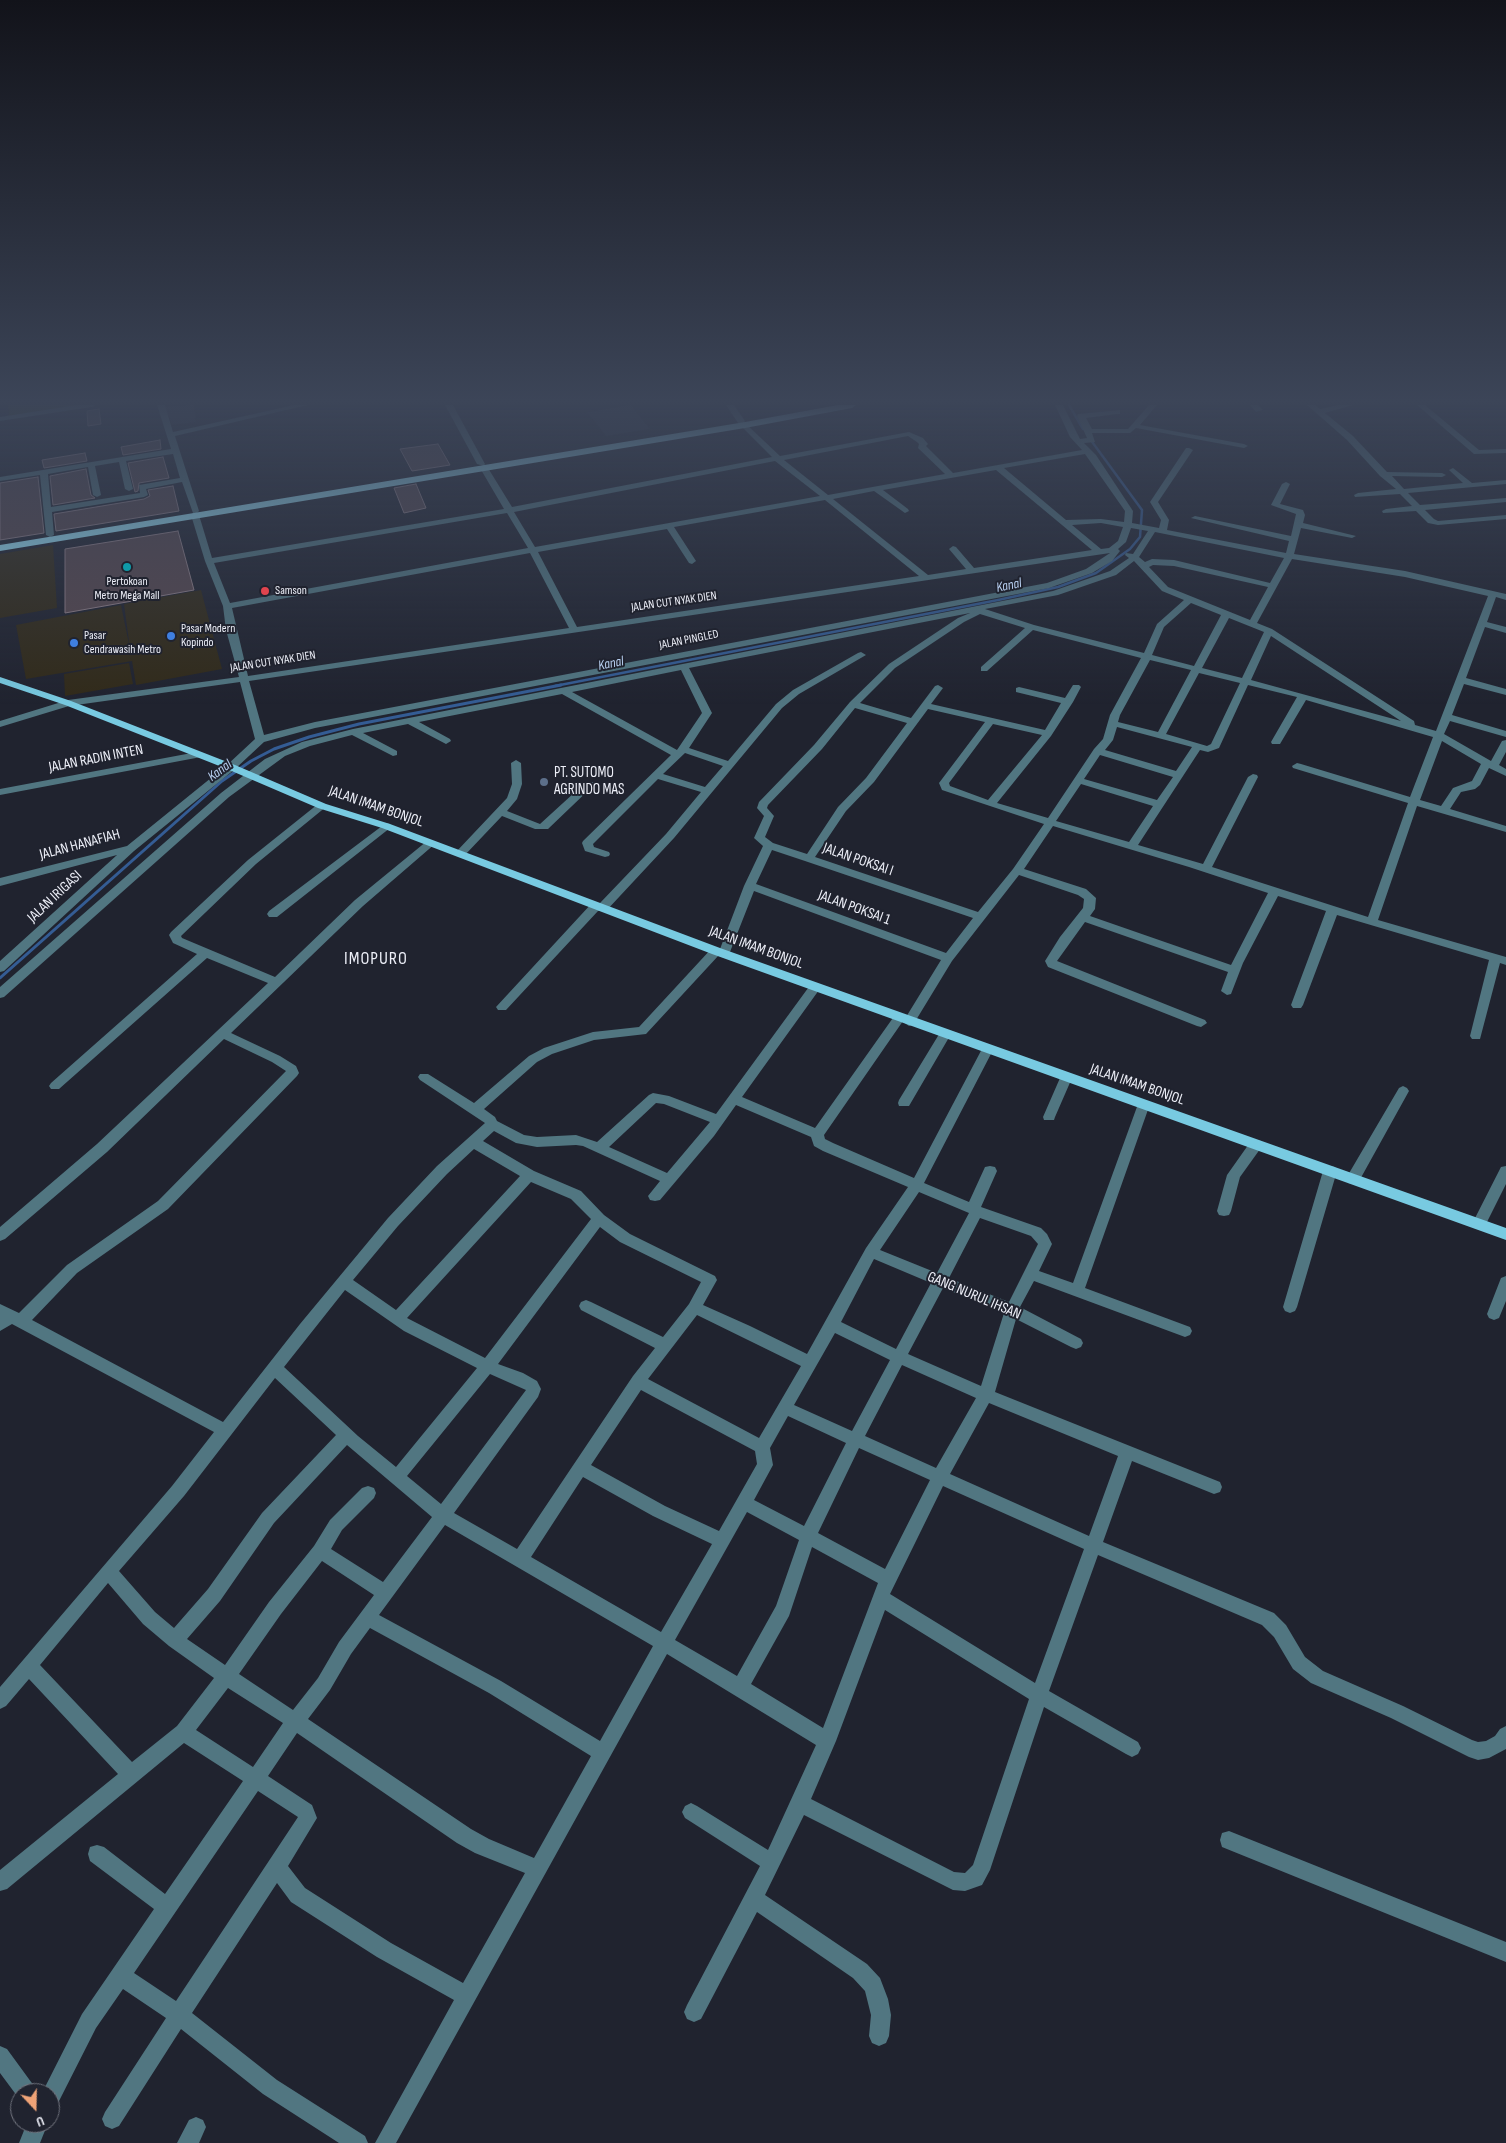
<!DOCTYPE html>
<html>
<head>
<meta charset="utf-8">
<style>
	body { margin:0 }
	#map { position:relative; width:1506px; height:2143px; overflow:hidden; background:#20232f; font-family:"Sofia Sans Condensed",sans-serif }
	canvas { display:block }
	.north { position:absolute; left:10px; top:2083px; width:50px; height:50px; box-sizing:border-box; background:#20232f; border:1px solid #72757f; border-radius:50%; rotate:159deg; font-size:14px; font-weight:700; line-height:20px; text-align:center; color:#edeff8 }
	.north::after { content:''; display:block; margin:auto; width:18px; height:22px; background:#efa377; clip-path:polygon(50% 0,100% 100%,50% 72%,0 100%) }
</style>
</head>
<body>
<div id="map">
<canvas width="1506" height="2143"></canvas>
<div class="north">U</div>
</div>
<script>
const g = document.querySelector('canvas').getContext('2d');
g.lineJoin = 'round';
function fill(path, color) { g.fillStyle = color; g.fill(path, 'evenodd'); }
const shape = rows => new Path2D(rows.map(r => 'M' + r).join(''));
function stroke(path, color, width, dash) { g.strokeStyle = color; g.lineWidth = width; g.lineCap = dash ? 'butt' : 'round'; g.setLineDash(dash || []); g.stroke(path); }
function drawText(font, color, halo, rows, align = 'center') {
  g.font = font + ' "Sofia Sans Condensed",sans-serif'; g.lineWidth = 4; g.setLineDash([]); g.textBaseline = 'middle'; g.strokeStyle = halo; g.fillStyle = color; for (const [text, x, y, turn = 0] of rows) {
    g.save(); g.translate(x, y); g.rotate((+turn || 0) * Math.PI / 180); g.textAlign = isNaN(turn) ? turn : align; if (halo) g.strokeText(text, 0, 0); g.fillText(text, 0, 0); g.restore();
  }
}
fill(shape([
	[53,545,57,608,0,618,0,554],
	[201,590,222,669,136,685,132,661,26,679,16,625,121,605,130,649,124,604],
	[129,663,133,684,65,696,64,674]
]), '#312a19');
fill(shape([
	[194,405,196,422,172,425,165,407],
	[631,405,650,429,606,436,587,412]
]), '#282d3e');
fill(shape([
	[8,405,83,405,9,416]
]), '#2c3a05');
stroke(shape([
	[1069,405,1083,429],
	[555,686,998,600,1058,587,1096,573,1130,549,1140,537,1142,510,1090,439]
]), '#345c94', 2.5);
stroke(shape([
	[0,978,222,781,251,761,274,749,309,737,359,724,561,685]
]), '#345c94', 3);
const building = shape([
	[99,409,101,424,88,426,87,411,99,409],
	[160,440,161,449,123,455,121,447,160,440],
	[438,444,450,465,412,471,400,449,438,444],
	[85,453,87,461,44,468,42,460,85,453],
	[163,457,169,478,139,483,138,491,135,492,128,463,163,457],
	[86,469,91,495,95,498,53,505,50,476,86,469],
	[38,477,44,533,0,540,0,483,38,477],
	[416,484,426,508,404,513,394,488,416,484],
	[173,486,179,511,56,531,54,514,144,499,150,496,148,490,173,486],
	[178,531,194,590,65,613,65,549,178,531]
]);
fill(building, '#56474e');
stroke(building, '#907f87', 1);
fill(shape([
	[77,405,96,405,92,407,0,421,0,417,77,405],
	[157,405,165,405,173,432,294,405,308,405,175,436,199,511,197,513,199,515,212,558,504,509,480,468,484,466,488,468,512,507,772,457,742,427,742,423,745,423,780,456,909,432,923,438,928,444,926,446,953,473,1082,450,1070,437,1055,405,1063,405,1080,439,1087,438,1077,416,1078,414,1120,410,1120,414,1117,414,1086,418,1092,429,1128,429,1149,405,1157,405,1140,425,1244,444,1248,446,1244,448,1136,428,1130,433,1092,433,1095,442,1084,443,1096,455,1133,511,1132,523,1159,528,1161,520,1150,502,1186,448,1189,448,1193,450,1158,502,1169,520,1167,530,1286,553,1289,541,1191,518,1195,516,1291,536,1296,514,1271,505,1282,484,1286,482,1290,484,1280,504,1303,510,1305,515,1303,523,1356,536,1352,538,1301,528,1294,554,1405,571,1506,594,1506,600,1496,597,1487,622,1506,627,1506,633,1485,627,1466,678,1506,689,1506,695,1464,684,1452,715,1506,731,1506,737,1450,721,1444,734,1491,761,1502,741,1506,740,1506,752,1499,765,1506,769,1506,776,1489,768,1480,785,1475,789,1461,792,1450,809,1506,826,1506,832,1417,806,1378,920,1506,957,1506,965,1500,963,1480,1039,1472,1039,1470,1036,1489,960,1337,915,1303,1005,1301,1008,1293,1008,1291,1005,1326,911,1278,896,1243,963,1231,994,1227,995,1221,991,1228,972,1085,922,1057,961,1205,1020,1207,1023,1201,1027,1197,1026,1048,967,1045,961,1060,937,1083,908,1084,899,1078,895,1019,875,952,961,913,1025,909,1026,903,1022,941,960,754,891,728,957,724,958,719,955,646,1034,594,1040,552,1054,537,1062,484,1109,495,1117,497,1121,524,1135,537,1137,576,1135,597,1142,649,1095,653,1093,669,1096,716,1114,811,984,819,984,821,987,819,990,742,1097,815,1128,895,1015,903,1015,905,1018,903,1021,824,1135,825,1139,833,1143,914,1178,983,1047,991,1047,993,1050,924,1183,969,1202,985,1167,990,1166,995,1167,997,1171,981,1207,1041,1228,1047,1234,1052,1244,1039,1271,1073,1283,1138,1104,1139,1101,1149,1101,1150,1104,1085,1288,1190,1327,1192,1331,1190,1335,1185,1337,1034,1281,1020,1307,1081,1339,1083,1343,1081,1347,1076,1349,1071,1347,1016,1319,995,1392,1220,1482,1222,1487,1220,1492,1214,1494,1132,1461,1103,1542,1274,1613,1286,1625,1305,1657,1323,1671,1403,1706,1472,1740,1478,1742,1486,1741,1495,1736,1500,1729,1506,1726,1506,1749,1489,1758,1478,1760,1469,1757,1391,1718,1311,1683,1293,1669,1274,1637,1262,1625,1098,1555,1049,1691,1138,1742,1141,1748,1138,1754,1132,1757,1126,1754,1044,1707,990,1870,982,1885,965,1891,953,1890,804,1815,765,1895,867,1964,880,1978,888,1999,891,2015,889,2036,886,2043,879,2046,872,2043,869,2036,871,2015,865,1991,853,1978,757,1912,701,2019,694,2022,687,2019,684,2012,687,2005,760,1866,685,1818,682,1812,685,1806,691,1803,697,1806,768,1850,816,1745,667,1654,396,2143,375,2143,454,2000,377,1957,291,1902,277,1883,192,2013,277,2080,365,2136,368,2143,339,2143,263,2094,181,2029,119,2126,112,2129,105,2126,102,2119,105,2112,166,2018,123,1989,96,2028,57,2105,50,2108,50,2093,42,2093,82,2014,154,1909,90,1861,88,1854,90,1847,97,1845,104,1847,165,1894,243,1781,184,1743,7,1889,0,1891,0,1870,118,1774,29,1679,6,1706,0,1709,0,1687,172,1486,214,1432,12,1324,0,1331,0,1304,19,1313,67,1265,158,1201,286,1071,272,1062,224,1039,107,1152,5,1239,0,1241,0,1227,97,1144,268,983,207,958,59,1089,51,1089,49,1086,51,1083,197,954,173,943,169,935,171,932,248,860,318,804,326,804,327,806,256,864,181,936,182,938,275,977,355,900,427,841,431,840,436,843,363,906,231,1033,280,1056,296,1066,299,1073,297,1076,168,1209,77,1273,32,1320,223,1422,300,1324,388,1218,437,1166,485,1123,420,1080,418,1077,420,1074,428,1074,474,1103,529,1056,544,1048,593,1032,639,1027,712,948,720,949,744,886,763,846,754,838,764,816,757,808,759,802,814,745,850,702,889,664,958,618,970,613,689,668,712,713,689,748,728,761,776,704,793,690,858,653,861,652,866,655,799,694,782,708,674,838,606,911,598,911,506,1010,498,1010,496,1007,592,903,600,903,666,834,701,792,658,779,593,844,594,847,609,852,610,854,609,856,605,857,585,851,582,843,583,841,671,755,562,694,419,722,450,739,451,741,446,744,408,724,363,733,397,751,397,755,393,756,352,735,310,746,285,756,229,797,4,997,0,998,0,987,221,793,265,759,302,742,353,729,1053,591,1110,571,1129,558,1125,555,1126,553,1133,554,1148,531,1131,528,1126,542,1118,549,1120,551,1112,561,1092,573,1049,588,315,728,264,742,235,769,134,851,4,971,0,972,0,961,117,855,0,886,0,878,127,846,227,765,255,739,240,682,69,706,0,727,0,721,68,700,239,677,226,630,223,606,205,561,191,515,193,513,182,482,146,489,148,495,144,497,52,512,54,535,50,537,46,535,40,475,0,481,0,477,171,449,157,405],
	[908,436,917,442,919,444,918,448,945,474,828,495,784,460,908,436],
	[173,454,180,478,139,485,140,493,51,507,48,474,88,467,93,495,97,497,101,495,95,466,119,462,125,489,129,491,133,489,126,461,173,454],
	[1085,454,1125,511,1124,522,1101,519,1066,520,1004,468,1085,454],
	[775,461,820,496,535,547,514,512,775,461],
	[996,470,1092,550,974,568,956,547,953,546,949,549,966,569,928,575,833,499,874,491,905,513,909,511,908,509,883,490,996,470],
	[825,500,919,576,577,627,538,552,667,529,689,563,692,564,696,561,674,527,825,500],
	[507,513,528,548,230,603,214,563,507,513],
	[1101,523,1123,527,1118,541,1109,548,1101,549,1072,525,1101,523],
	[1155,532,1284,558,1270,583,1174,560,1152,559,1145,562,1139,557,1155,532],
	[530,553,569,628,248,676,232,608,530,553],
	[1110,553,1086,569,1047,583,315,722,264,735,249,681,1110,553],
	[1292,559,1405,577,1488,596,1436,731,1415,725,1414,721,1272,629,1257,623,1292,559],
	[1134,561,1162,591,1184,600,1157,624,1144,653,1034,625,985,609,1058,595,1116,575,1134,561],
	[1153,565,1174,566,1268,587,1250,620,1168,587,1149,567,1153,565],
	[1191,603,1221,615,1194,666,1152,655,1164,627,1191,603],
	[980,614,1025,628,981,667,981,671,987,671,1033,630,1141,658,1110,715,1103,739,1094,749,1048,818,997,803,1051,736,1073,702,1081,687,1079,685,1073,685,1065,698,1019,687,1016,688,1016,692,1061,703,1045,730,931,704,943,688,938,685,935,686,911,718,860,703,895,668,964,622,980,614],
	[1229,618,1264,632,1242,678,1202,668,1229,618],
	[1271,636,1401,721,1251,680,1271,636],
	[1150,660,1191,670,1158,732,1118,722,1120,715,1150,660],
	[681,670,702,713,677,750,572,692,681,670],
	[1199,673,1240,683,1211,744,1207,746,1166,734,1199,673],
	[1248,685,1297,697,1271,742,1272,744,1280,744,1306,700,1433,737,1410,797,1301,764,1297,763,1292,766,1293,768,1408,803,1368,917,1212,867,1258,777,1257,775,1253,774,1248,777,1203,864,1138,845,1200,750,1208,752,1219,748,1248,685],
	[855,708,907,723,866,778,838,807,807,854,773,843,765,837,774,816,767,808,768,805,822,749,855,708],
	[928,709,985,722,939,783,942,790,1044,824,1013,869,978,912,815,857,846,811,874,782,928,709],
	[993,724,1042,735,988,800,950,786,949,783,993,724],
	[1117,727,1192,747,1176,771,1105,750,1113,740,1117,727],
	[1442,741,1481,764,1472,781,1453,788,1441,806,1420,800,1442,741],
	[685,753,723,766,705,787,663,774,685,753],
	[1100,755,1173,777,1157,800,1084,779,1100,755],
	[1081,784,1153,806,1129,842,1056,821,1081,784],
	[1053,826,1189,867,1268,893,1231,965,1090,916,1095,909,1096,898,1086,889,1024,869,1053,826],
	[772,850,805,861,973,918,946,953,756,884,772,850],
	[656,1103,664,1104,710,1122,667,1173,609,1147,656,1103],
	[736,1105,811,1137,814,1146,823,1151,908,1187,866,1248,807,1354,750,1326,703,1305,717,1280,715,1276,630,1234,604,1215,581,1191,534,1171,483,1141,494,1131,516,1143,537,1147,576,1145,583,1146,660,1181,648,1196,650,1200,655,1201,660,1200,714,1136,736,1105],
	[474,1149,520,1176,396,1310,353,1280,398,1226,447,1174,474,1149],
	[531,1182,571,1199,591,1219,485,1358,407,1318,531,1182],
	[919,1192,969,1213,937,1273,880,1250,919,1192],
	[980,1218,1031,1236,1038,1244,1009,1302,949,1278,980,1218],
	[600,1227,620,1242,701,1282,689,1304,663,1337,591,1302,586,1300,581,1302,579,1306,581,1310,655,1348,633,1376,517,1549,454,1513,538,1397,541,1389,537,1381,523,1373,498,1364,600,1227],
	[874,1259,931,1283,896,1349,841,1322,874,1259],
	[943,1288,1004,1313,981,1386,908,1354,943,1288],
	[345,1290,404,1331,477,1368,396,1467,358,1436,284,1367,345,1290],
	[697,1315,801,1366,759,1438,648,1379,697,1315],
	[835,1333,890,1360,852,1431,794,1405,835,1333],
	[902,1365,976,1398,936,1468,865,1436,902,1365],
	[490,1374,526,1390,441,1504,407,1476,490,1374],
	[275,1378,336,1435,262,1513,208,1589,174,1628,155,1612,119,1571,184,1496,275,1378],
	[641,1390,755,1451,757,1464,719,1531,665,1506,591,1465,641,1390],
	[989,1403,1118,1456,1089,1536,950,1474,989,1403],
	[788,1416,846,1443,804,1526,754,1500,773,1465,770,1448,788,1416],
	[347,1445,432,1517,383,1582,331,1549,342,1530,374,1498,376,1493,374,1488,368,1486,362,1488,330,1520,314,1546,269,1602,225,1665,187,1639,220,1601,274,1523,347,1445],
	[859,1448,930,1480,885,1569,818,1533,859,1448],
	[583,1477,653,1516,712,1544,661,1632,531,1557,583,1477],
	[943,1486,1084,1549,1035,1683,890,1594,943,1486],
	[747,1512,799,1540,776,1606,737,1676,675,1640,747,1512],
	[445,1525,653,1646,600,1741,501,1681,379,1615,445,1525],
	[812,1547,878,1583,823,1728,751,1684,789,1616,812,1547],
	[322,1561,374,1595,339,1642,318,1678,293,1710,239,1674,281,1614,322,1561],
	[108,1583,143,1624,169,1646,214,1678,177,1726,132,1762,40,1665,108,1583],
	[885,1610,1029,1699,973,1865,965,1873,954,1872,811,1799,836,1741,885,1610],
	[370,1628,489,1693,591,1756,534,1858,489,1839,471,1829,308,1719,330,1690,351,1654,370,1628],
	[228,1688,283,1723,253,1767,196,1730,228,1688],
	[297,1733,457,1843,475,1853,525,1873,463,1983,391,1943,305,1888,288,1866,317,1818,312,1805,268,1776,297,1733],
	[258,1791,298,1817,176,2001,134,1973,258,1791],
	[445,405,453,405,485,464,484,466,477,464,445,405],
	[726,405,734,405,745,421,744,423,738,423,726,405],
	[1250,405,1258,405,1263,410,1256,412,1250,405],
	[1307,405,1315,405,1320,409,1339,405,1353,405,1325,413,1353,436,1387,472,1442,473,1446,475,1442,477,1392,476,1404,489,1463,483,1449,470,1453,468,1472,483,1506,480,1506,484,1408,493,1420,505,1506,498,1506,502,1425,510,1434,519,1438,521,1506,515,1506,519,1438,525,1428,523,1416,511,1383,513,1382,511,1386,509,1412,506,1400,494,1355,497,1354,495,1358,493,1396,489,1380,476,1347,440,1307,405],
	[1417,405,1425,405,1479,450,1506,449,1506,453,1474,454,1417,405],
	[197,752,202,755,201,757,0,795,0,789,197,752],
	[516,760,521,763,522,784,517,799,507,811,540,824,586,782,594,782,595,784,548,829,535,829,502,816,464,856,456,856,455,854,456,852,507,798,512,784,511,763,516,760],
	[386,823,390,824,391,826,390,828,277,917,269,917,267,914,269,911,386,823],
	[945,1030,951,1034,909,1106,899,1106,898,1103,899,1100,941,1031,945,1030],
	[1066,1073,1070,1075,1072,1078,1055,1117,1054,1120,1044,1120,1043,1117,1060,1078,1062,1075,1066,1073],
	[1403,1086,1407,1088,1409,1091,1358,1183,1353,1184,1348,1183,1346,1179,1348,1175,1399,1088,1403,1086],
	[1256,1140,1261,1141,1263,1145,1240,1177,1231,1211,1229,1215,1224,1216,1219,1215,1217,1211,1227,1175,1251,1141,1256,1140],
	[1330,1166,1335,1167,1337,1171,1297,1307,1295,1311,1290,1313,1285,1311,1283,1307,1323,1171,1325,1167,1330,1166],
	[1506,1166,1506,1184,1484,1228,1479,1229,1474,1228,1472,1224,1501,1167,1506,1166],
	[1506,1276,1506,1301,1499,1318,1494,1320,1489,1318,1487,1314,1501,1278,1506,1276],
	[1229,1831,1506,1942,1506,1962,1222,1847,1220,1840,1222,1833,1229,1831],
	[0,2046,7,2049,34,2086,37,2093,20,2093,20,2100,0,2073,0,2046],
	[196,2117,203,2120,206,2127,199,2143,177,2143,189,2120,196,2117],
	[27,2123,48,2123,40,2143,19,2143,27,2123]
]), '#517681');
fill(shape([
	[0,677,71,701,235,765,326,804,390,824,720,948,1506,1228,1506,1240,712,954,382,828,318,808,227,769,65,705,0,683,0,677]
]), '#78cae1');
fill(shape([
	[838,405,856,405,852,408,745,428,0,551,0,545,745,422,838,405]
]), '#9ce9ff');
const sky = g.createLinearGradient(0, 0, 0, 705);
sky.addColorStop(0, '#12131a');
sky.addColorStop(0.57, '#3c4558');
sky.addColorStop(1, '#3c455800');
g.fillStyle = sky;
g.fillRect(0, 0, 1506, 705);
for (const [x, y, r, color] of [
	[127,567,5,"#0f9aa8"],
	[265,591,5,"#e0444e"],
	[171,636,5,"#3f7fe0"],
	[74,643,5,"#3f7fe0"],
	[544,782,5,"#5c6f8a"]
]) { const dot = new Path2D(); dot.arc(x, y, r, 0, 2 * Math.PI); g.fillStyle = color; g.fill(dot); stroke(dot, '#20232f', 2); }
drawText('12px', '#edeff8', '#20232f', [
	["Pertokoan",127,582,"center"],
	["Metro Mega Mall",127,596,"center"],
	["Samson",275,591],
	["Pasar Modern",181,629],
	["Kopindo",181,643],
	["Pasar",84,636],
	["Cendrawasih Metro",84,650]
], 'left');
drawText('12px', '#edeff8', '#20232f', [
	["JALAN CUT NYAK DIEN",674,602,-8],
	["JALAN PINGLED",689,640,-11],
	["JALAN CUT NYAK DIEN",273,662,-9]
]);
drawText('italic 14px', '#b7ceef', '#20232f', [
	["Kanal",1009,586,-12],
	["Kanal",611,664,-11],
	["Kanal",220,771,-36]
]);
drawText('15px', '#edeff8', '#20232f', [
	["JALAN RADIN INTEN",96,759,-11],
	["JALAN IMAM BONJOL",376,807,19],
	["JALAN HANAFIAH",80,845,-15],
	["JALAN POKSAI I",858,860,19],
	["JALAN IRIGASI",55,897,-43],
	["JALAN POKSAI 1",854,908,20],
	["JALAN IMAM BONJOL",756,948,20],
	["JALAN IMAM BONJOL",1137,1085,19],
	["GANG NURUL IHSAN",974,1296,23]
]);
drawText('15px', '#edeff8', '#20232f', [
	["PT. SUTOMO",554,773],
	["AGRINDO MAS",554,790]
], 'left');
g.letterSpacing = '1px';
drawText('18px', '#edeff8', '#20232f', [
	["IMOPURO",376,959]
]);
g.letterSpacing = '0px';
</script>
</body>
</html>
